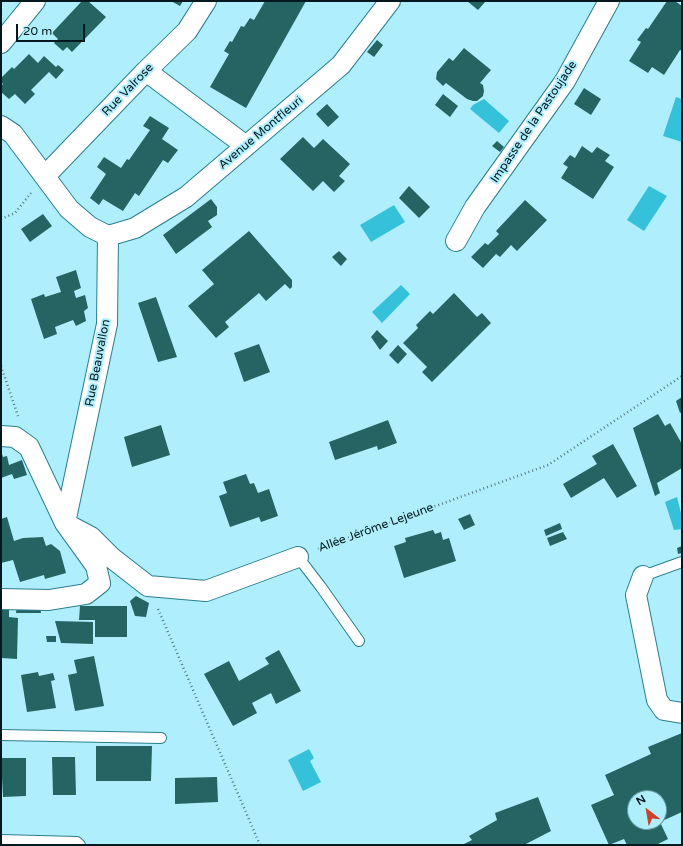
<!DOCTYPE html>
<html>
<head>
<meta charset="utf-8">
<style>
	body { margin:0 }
	#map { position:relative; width:683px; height:846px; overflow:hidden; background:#afeefc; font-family:"Varela Round",sans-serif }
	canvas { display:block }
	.frame { position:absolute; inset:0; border:2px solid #01191e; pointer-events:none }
	.north { position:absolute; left:627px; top:790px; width:40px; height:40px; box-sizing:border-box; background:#afeefc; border:1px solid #6999a3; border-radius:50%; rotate:329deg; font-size:11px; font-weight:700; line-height:16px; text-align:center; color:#01191e }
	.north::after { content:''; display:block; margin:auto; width:14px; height:18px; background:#ce4229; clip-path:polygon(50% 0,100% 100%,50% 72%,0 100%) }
	.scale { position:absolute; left:16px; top:24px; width:69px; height:18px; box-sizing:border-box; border:2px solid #01191e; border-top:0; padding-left:5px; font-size:12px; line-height:14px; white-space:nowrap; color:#01191e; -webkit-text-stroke:3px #afeefc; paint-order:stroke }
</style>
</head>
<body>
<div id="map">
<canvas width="683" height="846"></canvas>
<div class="frame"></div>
<div class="north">N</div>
<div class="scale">20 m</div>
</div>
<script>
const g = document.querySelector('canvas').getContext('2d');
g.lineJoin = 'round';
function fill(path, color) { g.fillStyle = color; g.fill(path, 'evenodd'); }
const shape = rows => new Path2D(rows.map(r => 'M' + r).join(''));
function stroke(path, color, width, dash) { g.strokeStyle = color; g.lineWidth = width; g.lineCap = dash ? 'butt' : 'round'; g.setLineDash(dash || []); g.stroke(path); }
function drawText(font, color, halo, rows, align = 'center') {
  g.font = font + ' "Varela Round",sans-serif'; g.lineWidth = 4; g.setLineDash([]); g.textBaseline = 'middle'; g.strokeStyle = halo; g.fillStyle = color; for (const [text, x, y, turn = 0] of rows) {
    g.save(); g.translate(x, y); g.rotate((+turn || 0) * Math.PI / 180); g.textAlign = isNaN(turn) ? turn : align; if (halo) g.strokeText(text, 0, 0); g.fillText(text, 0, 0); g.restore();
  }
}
fill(shape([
	[676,97,682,99,682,142,663,136],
	[484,99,509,121,499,133,470,109,473,105],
	[649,186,667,196,644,231,627,220],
	[394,205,405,222,371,242,360,225],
	[401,285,410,294,382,323,372,312],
	[677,497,682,517,682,529,674,530,665,502],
	[309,749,314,758,310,761,321,782,303,791,288,760]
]), '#36c1da');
fill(shape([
	[82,1,88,1,106,17,72,52,67,47,63,51,54,43,58,39,52,33],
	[171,1,183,1,180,6],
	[265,1,306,1,246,108,210,87,229,54,224,51,230,41,232,42,241,26,244,27,250,18,254,20],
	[467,1,486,1,478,10],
	[667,1,675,1,682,6,682,51,680,50,664,75,652,67,648,73,629,61,641,42,637,40,646,28,648,29],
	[377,40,383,45,374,57,367,52],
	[464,48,491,70,480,83,483,85,484,91,483,96,477,101,473,101,467,99,446,83,443,86,436,79,437,72,449,58,453,61],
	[29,54,38,63,44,56,56,67,58,65,64,70,56,79,49,72,31,90,35,94,25,104,15,94,9,99,1,92,1,86,3,84,1,82,1,78,12,67,14,69],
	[584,88,601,99,591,115,574,104],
	[443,94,458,106,450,117,435,105],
	[327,104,339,117,328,127,316,114],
	[150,116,169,128,162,139,178,150,168,163,163,160,139,196,135,193,123,211,103,199,99,205,90,198,106,174,97,167,104,157,121,168,127,159,129,160,150,130,143,126],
	[303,137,314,148,323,139,350,164,339,176,345,181,334,192,323,181,313,191,280,159],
	[497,141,504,147,500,152,492,146],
	[582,146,592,153,597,147,610,155,605,161,614,167,593,199,561,178,568,167,563,164,570,155,575,158],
	[409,186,430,207,419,218,399,198],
	[211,199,217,207,217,215,208,221,212,227,176,254,163,235],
	[525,200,547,220,517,251,511,245,500,257,496,254,483,268,471,257,485,243,488,245,499,234,496,231],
	[43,214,52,226,30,242,21,229],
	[249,231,292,280,292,287,290,289,285,284,266,301,259,293,225,322,229,327,216,338,188,306,214,284,202,270],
	[339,251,347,259,341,266,332,257],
	[76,270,81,288,74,291,76,298,85,295,88,308,84,311,86,321,76,326,73,320,55,327,57,334,44,339,31,299,44,294,45,297,61,292,56,277],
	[454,293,477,317,482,313,491,323,432,382,422,372,427,367,403,343,418,328,416,325,430,311,433,314],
	[156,297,177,357,158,362,138,303],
	[377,330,388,341,380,350,371,337],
	[259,344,270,372,244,382,234,353],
	[398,345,407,354,398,364,389,355],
	[682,397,682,412,680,413,676,401],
	[658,414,665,426,670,423,682,444,682,468,657,483,660,493,655,496,633,428],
	[388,420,397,443,378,450,377,446,335,460,329,442],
	[161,425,170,455,132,467,124,437],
	[613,444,637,486,617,498,604,478,571,498,563,484,597,464,592,456],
	[1,451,3,457,7,456,9,465,22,460,27,475,14,479,12,474,1,478],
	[246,474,250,484,254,483,258,493,269,489,278,516,261,522,259,517,230,527,219,496,227,493,223,482],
	[470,514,475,525,464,530,458,519],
	[7,517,14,541,23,538,43,537,46,546,51,544,60,551,66,573,45,579,44,575,20,582,13,560,1,563,1,519],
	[560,523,562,529,546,536,544,530],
	[433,530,435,534,441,532,443,540,449,538,456,561,404,578,394,546,406,542,405,538],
	[563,532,567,539,550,546,547,538],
	[682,546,682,553,678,554,677,548],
	[136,596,149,603,146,617,135,616,130,601],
	[1,603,9,604,9,617,18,618,17,659,1,658],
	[17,604,40,605,41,613,16,613],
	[80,606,127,606,127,637,95,637,95,620,79,620],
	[55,621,93,622,93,644,61,643],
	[46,636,56,636,56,642,47,642],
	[279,650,301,691,276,704,271,693,252,703,257,713,233,726,204,674,229,661,239,681,269,664,265,658],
	[94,656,104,706,75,711,68,675,77,673,74,660],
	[38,672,39,676,53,673,55,680,51,681,56,708,27,712,21,675],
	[682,733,682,812,660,822,668,839,656,845,627,845,624,839,609,845,591,805,614,795,605,775,651,754,648,747],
	[635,798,659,798,659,822,635,822],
	[96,746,152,746,151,781,96,781],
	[52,757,75,757,76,795,53,795],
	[1,758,26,758,26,796,3,797],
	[217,777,218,802,175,804,175,778],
	[538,797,551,831,524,845,462,845,472,840,469,836,497,820,495,813]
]), '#246563');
const service = shape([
	[298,557,321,587,359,641],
	[643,576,682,562],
	[1,735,161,738],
	[1,840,77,842,80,845]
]);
const minor = shape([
	[1,43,35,1],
	[146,71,246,146],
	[1,126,13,134,69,209,90,227,108,236,107,324,65,523],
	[45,176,146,71,187,31,206,1],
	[108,236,135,228,186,197,341,65,390,1],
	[456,241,475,207,565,81,609,1],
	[1,436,15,437,29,447,65,523,96,566,100,583,86,594,49,600,1,599],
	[72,527,91,537,112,558,148,586,206,591,298,557],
	[643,576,636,595,657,700,664,710,682,713]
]);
stroke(service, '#2a7e8e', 12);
stroke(minor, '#2a7e8e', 22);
stroke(shape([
	[1,219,15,213,31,193],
	[1,366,18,416],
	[318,549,548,465,682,376],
	[158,609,260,845]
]), '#517b84', 2.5, [1, 3]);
stroke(service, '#fff', 10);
stroke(minor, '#fff', 20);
drawText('12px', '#01191e', '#afeefc', [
	["Rue Valrose",128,90,-46],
	["Impasse de la Pastoujade",534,122,-56],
	["Avenue Montfleuri",261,133,-40],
	["Rue Beauvallon",98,363,-79],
	["Allée Jérôme Lejeune",376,528,-20]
]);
</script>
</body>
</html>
